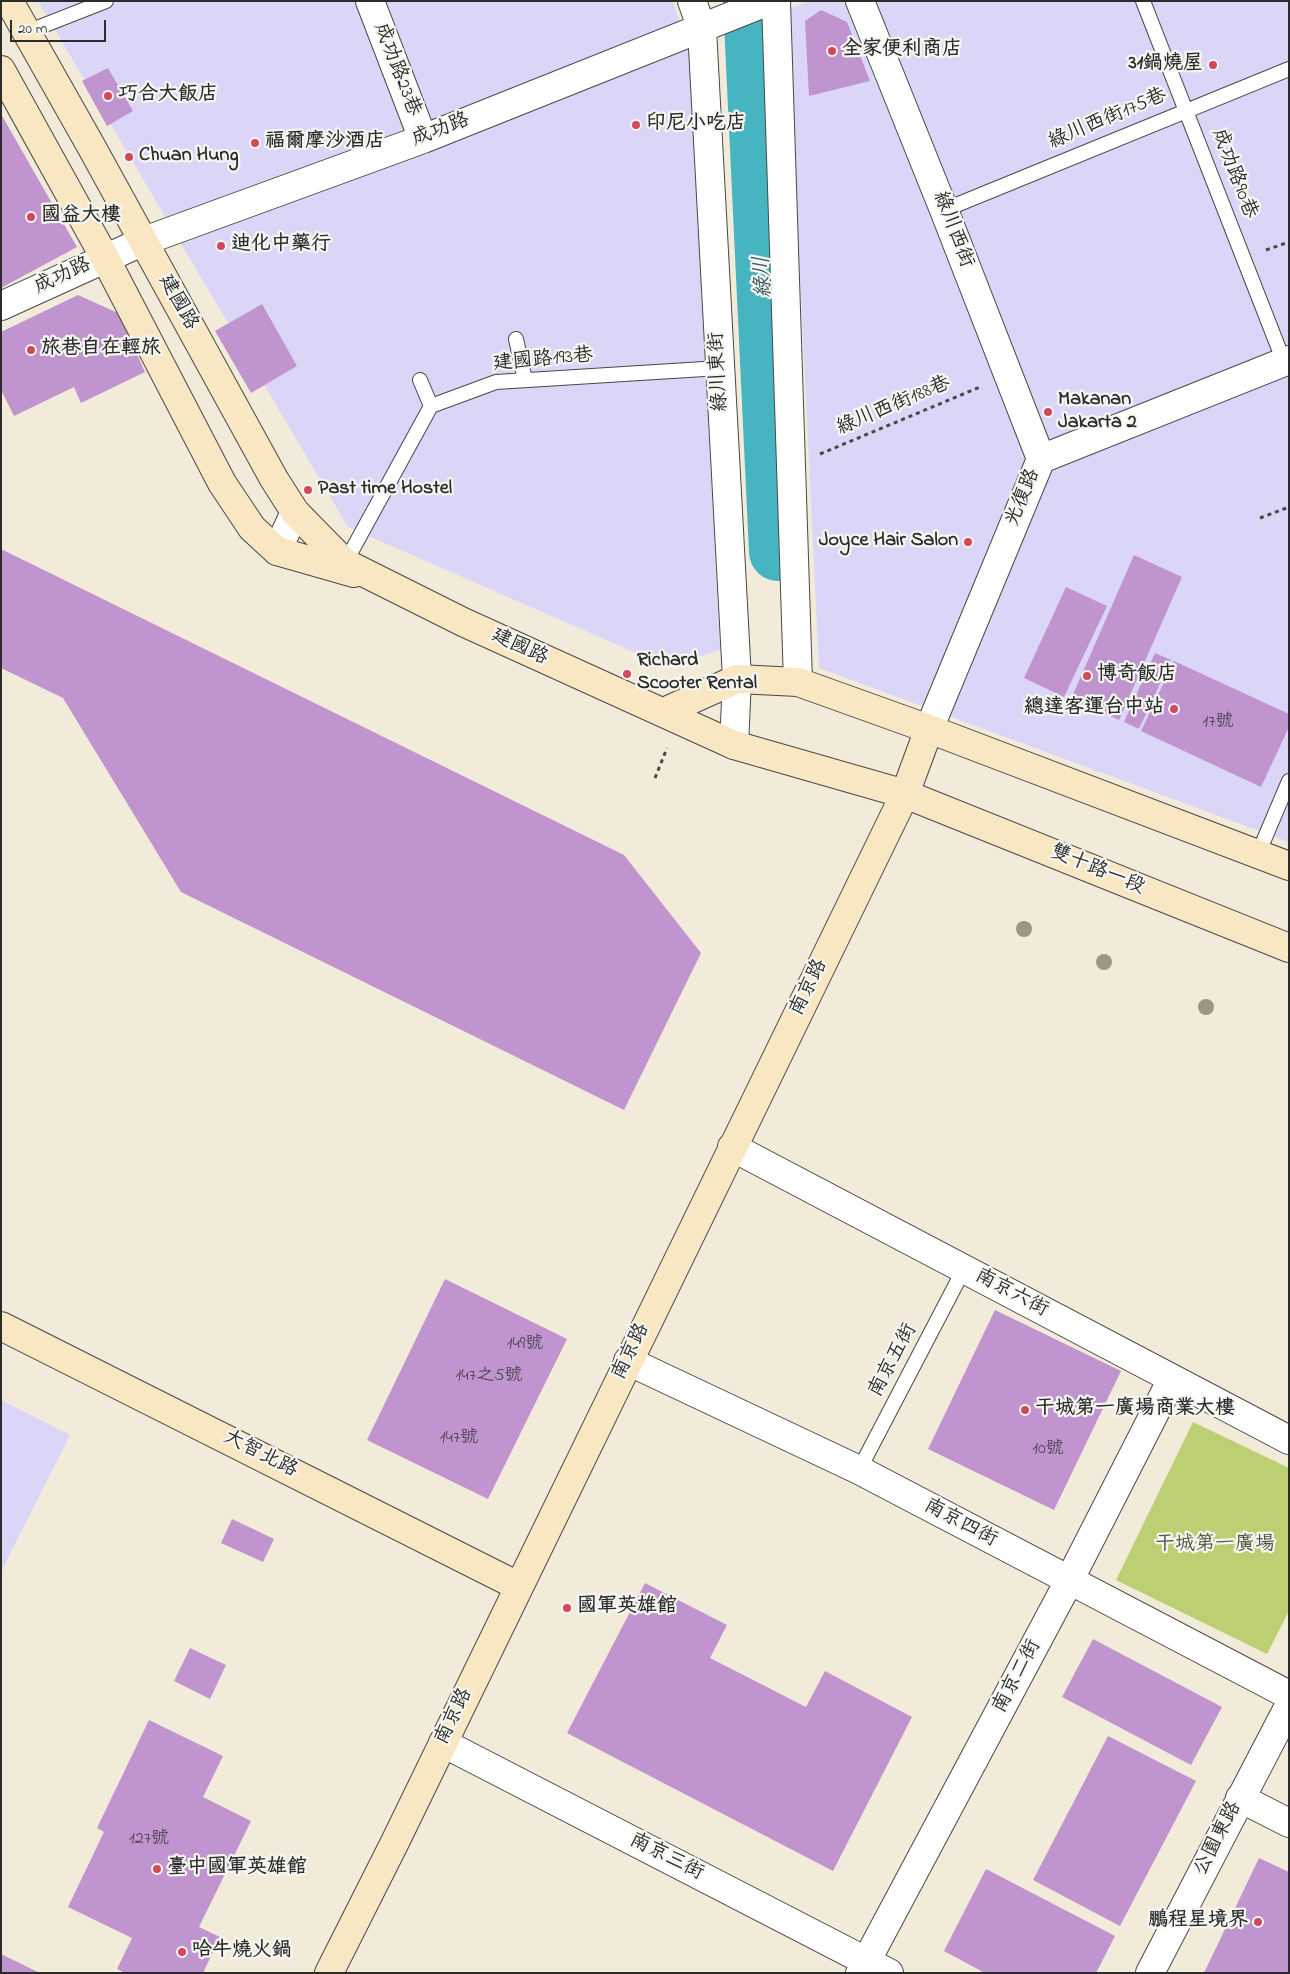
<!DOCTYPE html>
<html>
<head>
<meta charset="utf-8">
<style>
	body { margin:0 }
	#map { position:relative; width:1290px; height:1974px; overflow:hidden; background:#f2ebda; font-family:"Indie Flower",sans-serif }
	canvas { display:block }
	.frame { position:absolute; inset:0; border:2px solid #2b2b2b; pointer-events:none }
	.scale { position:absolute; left:10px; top:20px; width:96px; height:22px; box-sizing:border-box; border:2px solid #2b2b2b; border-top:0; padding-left:6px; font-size:15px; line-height:18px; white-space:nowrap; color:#2b2b2b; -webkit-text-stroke:4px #f6f6f2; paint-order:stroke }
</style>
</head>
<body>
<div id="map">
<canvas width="1290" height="1974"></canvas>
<div class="frame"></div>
<div class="scale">20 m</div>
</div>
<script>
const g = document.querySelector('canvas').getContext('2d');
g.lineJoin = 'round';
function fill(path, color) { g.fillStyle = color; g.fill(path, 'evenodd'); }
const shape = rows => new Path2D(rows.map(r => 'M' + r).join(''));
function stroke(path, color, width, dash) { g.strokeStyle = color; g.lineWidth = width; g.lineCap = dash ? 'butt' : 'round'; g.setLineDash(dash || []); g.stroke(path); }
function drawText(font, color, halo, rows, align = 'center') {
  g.font = font + ' "Indie Flower","LXGW WenKai TC",sans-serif'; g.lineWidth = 4.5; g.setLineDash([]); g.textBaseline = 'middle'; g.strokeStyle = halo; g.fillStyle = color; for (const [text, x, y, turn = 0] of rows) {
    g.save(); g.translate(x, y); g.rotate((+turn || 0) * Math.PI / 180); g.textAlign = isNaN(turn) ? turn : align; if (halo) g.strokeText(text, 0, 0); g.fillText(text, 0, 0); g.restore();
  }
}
fill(shape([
	[38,1,672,1,689,45,720,650,668,667,348,527],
	[811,1,1289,1,1289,842,819,668,787,9],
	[1,1400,70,1435,1,1572]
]), '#dbd6f7');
fill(shape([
	[1193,1422,1289,1468,1289,1611,1267,1654,1116,1580]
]), '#bccf73');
stroke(shape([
	[752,1,778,552]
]), '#47b5c1', 58);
fill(shape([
	[821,10,847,22,870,81,809,96,805,21],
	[108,68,133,111,107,126,82,81],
	[1,114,77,247,1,288],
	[78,295,118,313,145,372,81,403,74,387,14,416,1,390,1,332],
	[262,304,297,366,251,393,215,331],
	[1,549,624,855,701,953,624,1110,181,892,63,698,1,668],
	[1134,555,1182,577,1119,720,1071,699],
	[1066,587,1107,606,1064,697,1024,678],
	[1155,653,1171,660,1139,729,1124,722],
	[1174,661,1289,714,1289,727,1261,787,1141,731],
	[445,1279,567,1339,488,1499,367,1440],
	[995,1310,1121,1371,1054,1510,928,1449],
	[232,1519,274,1539,263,1562,221,1543],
	[645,1583,727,1625,710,1658,806,1707,825,1671,912,1717,833,1871,567,1733],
	[1093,1639,1222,1707,1191,1765,1062,1697],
	[190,1648,226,1665,210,1699,174,1681],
	[149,1720,223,1756,203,1797,251,1821,199,1927,220,1937,203,1973,125,1973,117,1969,132,1938,68,1907,104,1832,97,1828],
	[1108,1736,1196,1781,1120,1926,1033,1880],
	[1259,1858,1289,1872,1289,1973,1204,1973],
	[986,1869,1115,1936,1096,1973,985,1973,944,1951],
	[1,1954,40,1973,1,1973]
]), '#c094cf');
const lane = shape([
	[1143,1,1284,362],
	[27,32,106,1],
	[944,210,1289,69],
	[516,339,525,380],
	[420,380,431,406],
	[345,563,431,406,496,382,720,368],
	[1258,854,1289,781],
	[859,1470,964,1269]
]);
const street = shape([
	[370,1,423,139],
	[692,1,702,29,737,679,734,745],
	[776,1,798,682],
	[860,1,944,210,1041,459],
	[1,306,144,241,423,139,769,1],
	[277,551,295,512],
	[929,729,1041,459,1289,360],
	[732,1147,1289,1440],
	[628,1361,859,1470,1289,1695],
	[443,1743,889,1973],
	[1240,1798,1289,1823],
	[860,1973,1069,1581,1172,1379],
	[1150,1973,1289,1706]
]);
const secondary = shape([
	[9,1,91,146,274,479,295,512,345,563,463,622,734,745,905,794,1289,948],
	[1,70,105,258,222,483,252,528,277,551,354,573],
	[664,712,737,679,798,682,929,729,1289,866],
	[1,1326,518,1586],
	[329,1973,394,1844,905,794,929,729]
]);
stroke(lane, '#494845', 16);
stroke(street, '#494845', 30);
stroke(secondary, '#494845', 30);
stroke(shape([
	[1266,250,1289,242],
	[820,454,980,387],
	[1260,518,1289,507],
	[655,778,667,748]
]), '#494845', 3, [4, 4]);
stroke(lane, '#fff', 14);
stroke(street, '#fff', 28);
stroke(secondary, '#f9e7c3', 28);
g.fillStyle = '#989884';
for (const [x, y] of [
	[1024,929],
	[1104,962],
	[1206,1007]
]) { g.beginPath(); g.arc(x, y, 8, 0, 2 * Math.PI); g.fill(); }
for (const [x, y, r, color] of [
	[832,51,5,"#d1495b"],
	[1213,65,5,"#d1495b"],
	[108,96,5,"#d1495b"],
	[636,125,5,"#d1495b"],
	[255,143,5,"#d1495b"],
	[129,157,5,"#d1495b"],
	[31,217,5,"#d1495b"],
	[221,246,5,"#d1495b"],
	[31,350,5,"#d1495b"],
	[1048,412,5,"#d1495b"],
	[308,490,5,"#d1495b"],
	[968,542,5,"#d1495b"],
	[627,674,5,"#d1495b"],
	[1087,676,5,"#d1495b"],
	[1174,709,5,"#d1495b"],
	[1025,1410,5,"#d1495b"],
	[567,1608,5,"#d1495b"],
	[157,1869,5,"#d1495b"],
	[1258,1922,5,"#d1495b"],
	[182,1952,5,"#d1495b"]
]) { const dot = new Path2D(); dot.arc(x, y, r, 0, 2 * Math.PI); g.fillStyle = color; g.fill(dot); stroke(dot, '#f6f6f2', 2); }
drawText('18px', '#504554', null, [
	["17號",1218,723],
	["149號",525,1345],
	["147之5號",489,1377],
	["147號",459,1439],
	["10號",1048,1450],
	["127號",149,1840]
]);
drawText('bold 20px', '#2b2b2b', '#f6f6f2', [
	["全家便利商店",842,51],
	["31鍋燒屋",1203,65,"right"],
	["巧合大飯店",118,96],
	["印尼小吃店",646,125],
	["福爾摩沙酒店",265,143],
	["Chuan Hung",139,157],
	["國益大樓",41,217],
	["迪化中藥行",231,246],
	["旅巷自在輕旅",41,350],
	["Makanan",1058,401],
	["Jakarta 2",1058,424],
	["Past time Hostel",318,490],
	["Joyce Hair Salon",958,542,"right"],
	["Richard",637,662],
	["Scooter Rental",637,685],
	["博奇飯店",1097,676],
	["總達客運台中站",1164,709,"right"],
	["干城第一廣場商業大樓",1035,1410],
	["國軍英雄館",577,1608],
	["臺中國軍英雄館",167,1869],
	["鵬程星境界",1248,1922,"right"],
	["哈牛燒火鍋",192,1952]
], 'left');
drawText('20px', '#2b2b2b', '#f6f6f2', [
	["成功路23巷",396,70,69],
	["綠川西街175巷",1108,120,-23],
	["成功路",441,131,-21],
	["成功路90巷",1233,174,69],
	["綠川西街",952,230,69],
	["成功路",63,277,-25],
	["建國路",177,303,61],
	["建國路193巷",543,361,-5],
	["綠川東街",720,372,-93],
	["綠川西街188巷",894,407,-23],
	["光復路",1024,498,-68],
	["建國路",519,648,25],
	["雙十路一段",1097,871,22],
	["南京路",810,988,-64],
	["南京六街",1011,1294,28],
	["南京路",632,1352,-64],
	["南京五街",894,1361,-62],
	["大智北路",260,1455,27],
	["南京四街",960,1524,28],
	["南京二街",1018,1677,-62],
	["南京路",455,1717,-64],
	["公園東路",1219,1839,-63],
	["南京三街",666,1858,27]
]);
drawText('20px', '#4f543d', '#f6f6f2', [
	["干城第一廣場",1215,1546]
]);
drawText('italic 21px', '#355b60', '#f6f6f2', [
	["綠川",765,277,-93]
]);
</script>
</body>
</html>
